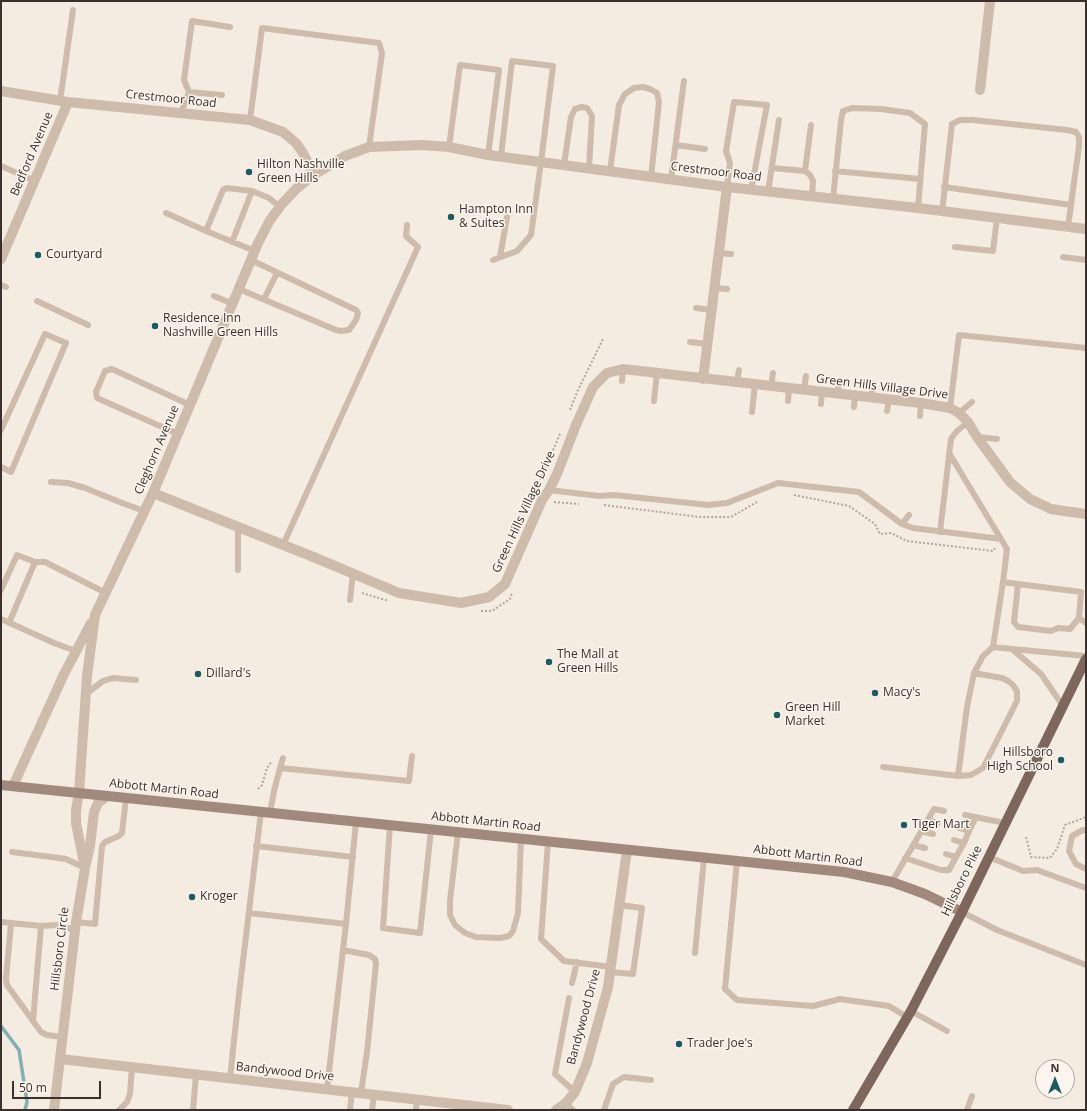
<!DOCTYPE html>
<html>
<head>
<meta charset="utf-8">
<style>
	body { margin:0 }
	#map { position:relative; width:1087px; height:1111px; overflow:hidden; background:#f4ebe1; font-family:"Open Sans",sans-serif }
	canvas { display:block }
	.frame { position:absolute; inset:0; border:2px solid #3b302b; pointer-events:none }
	.north { position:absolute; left:1035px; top:1059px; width:40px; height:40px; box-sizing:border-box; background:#fbf5ee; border:1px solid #aea6a0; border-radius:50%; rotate:0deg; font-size:11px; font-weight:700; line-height:16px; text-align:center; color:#3b302b }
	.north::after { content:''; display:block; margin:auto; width:14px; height:18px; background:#1f5a5e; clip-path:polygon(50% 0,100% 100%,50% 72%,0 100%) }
	.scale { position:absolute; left:12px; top:1081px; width:89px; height:18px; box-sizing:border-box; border:2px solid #3b302b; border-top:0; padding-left:5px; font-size:12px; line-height:14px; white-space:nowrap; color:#3b302b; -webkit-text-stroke:3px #fbf5ee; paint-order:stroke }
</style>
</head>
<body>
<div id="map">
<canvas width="1087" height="1111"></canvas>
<div class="frame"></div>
<div class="north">N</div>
<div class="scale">50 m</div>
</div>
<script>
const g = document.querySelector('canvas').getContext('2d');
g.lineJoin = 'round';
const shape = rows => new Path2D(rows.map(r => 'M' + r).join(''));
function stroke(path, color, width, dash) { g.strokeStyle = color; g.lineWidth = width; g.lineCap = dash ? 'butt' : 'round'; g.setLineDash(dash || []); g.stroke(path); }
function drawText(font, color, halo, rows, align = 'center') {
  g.font = font + ' "Open Sans",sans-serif'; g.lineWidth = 3; g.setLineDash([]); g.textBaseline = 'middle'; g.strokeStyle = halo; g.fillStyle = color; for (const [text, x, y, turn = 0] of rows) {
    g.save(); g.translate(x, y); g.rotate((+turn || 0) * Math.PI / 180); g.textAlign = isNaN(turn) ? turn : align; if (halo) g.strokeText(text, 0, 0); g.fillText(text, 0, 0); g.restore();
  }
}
stroke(shape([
	[1,1026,19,1050,27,1102,25,1110]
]), '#7fb0b2', 3.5);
stroke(shape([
	[570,410,578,390,603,339],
	[537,487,560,434],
	[794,495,849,506,875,524,880,534,891,533,907,541,993,551,996,547],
	[554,502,579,504],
	[604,505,699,517,731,517,757,502],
	[362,593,389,601],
	[481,611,492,611,510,599,512,593],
	[258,789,262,785,267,768,272,761],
	[1026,837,1031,857,1050,858,1057,849,1065,825,1086,817]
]), '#b9a596', 2, [2, 2]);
stroke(shape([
	[189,92,222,95],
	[60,101,73,10],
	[181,113,189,92,184,80,192,21,230,27],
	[250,120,262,28,379,43,382,53,369,147],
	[676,145,705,149],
	[449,147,460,65,499,70,488,155],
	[564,165,571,117,575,109,582,107,587,108,592,116,589,168],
	[1,166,35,181],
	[772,168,805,171,811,125],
	[610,171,619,105,625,94,634,88,643,87,650,89,657,93,659,102,651,177],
	[805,171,810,175,813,181,812,197],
	[835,171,920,179],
	[671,179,684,81],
	[727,187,730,163,726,151,734,102,767,105,751,190],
	[944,187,1071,205],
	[768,192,779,120],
	[833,199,841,120,843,111,852,108,881,109,910,113,925,124,918,208],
	[942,212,952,124,960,120,973,120,1067,130,1076,132,1079,137,1079,146,1068,227],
	[166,213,206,231],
	[232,242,252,191],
	[955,247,993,251,997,218],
	[255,251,206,231,223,190,227,188,252,191,269,198,280,207],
	[719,253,731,254],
	[500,257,507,217],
	[1063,257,1086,260],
	[493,260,517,251,531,235,541,162,553,66,512,61,501,156],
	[1,285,6,287],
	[714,288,727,289],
	[239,289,336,330,341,331,349,330,356,320,358,313,356,310,251,260],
	[214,296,233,304],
	[264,299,277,273],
	[37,301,88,325],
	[696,308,711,310],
	[690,342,707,344],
	[622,381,623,369],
	[737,382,739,370],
	[771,387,773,373],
	[804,390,806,376],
	[838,394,839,381],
	[871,397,873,384],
	[654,401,657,373],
	[788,401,789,388],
	[821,404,822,392],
	[854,407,855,396],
	[950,408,959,335,1086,348],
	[887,411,889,400],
	[752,412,755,384],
	[959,413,972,402],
	[920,416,921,403],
	[1,430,45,334,66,343,11,472,1,467],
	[178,434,97,398,96,392,105,371,112,369,190,405],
	[977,437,997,439],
	[949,453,1007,549,1003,582,993,647],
	[51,482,68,483,85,488,122,503,144,511],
	[549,490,599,496,614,495,708,505,727,503,778,483,859,492,902,524,909,515],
	[902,524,913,528,1001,539],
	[238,527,238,570],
	[940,532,951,439,953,436,957,431,968,422],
	[283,545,418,247,406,236,407,225],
	[35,562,45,562,106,593],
	[1003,582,1018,584,1081,592,1079,618,1070,629,1058,628,1051,631,1018,627,1014,622,1018,584],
	[1,590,17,555,35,562,9,623],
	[350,600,353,574],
	[1079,618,1086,623],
	[1,619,54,643,76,651],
	[1012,649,1041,674,1063,706],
	[86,694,103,681,113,678,136,680],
	[883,767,958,776,967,707,974,673,983,656,993,647,1012,649,1086,656],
	[280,768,283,758],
	[958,776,971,775,983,768,1017,701,1017,691,1013,685,1008,681,1002,678,974,673],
	[270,813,274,791,280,768,409,781,412,756],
	[965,815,1005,823],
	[928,820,938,823],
	[390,825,383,928,420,933,431,830],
	[959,828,969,831,976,817],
	[1086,830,1083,830,1072,836,1069,851,1076,864,1086,869],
	[921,831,933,834],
	[458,832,450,901,450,915,455,925,465,933,476,937,500,938,509,936,513,931,518,913,521,839],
	[954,840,964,843,969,831],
	[548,842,541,939,564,961,611,967],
	[913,845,925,848],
	[256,846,353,857],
	[12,852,59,858,66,859,85,868],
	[946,854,956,857,964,843],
	[989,857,1023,871,1037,870,1086,888],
	[905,858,941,870,949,870,956,857],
	[737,861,725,989,737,1000,813,1006,840,999,889,1006,907,1017],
	[892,882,934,809,944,811],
	[962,912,997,930,1086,965],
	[249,913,346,924,356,822],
	[1,922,41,926,57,925,75,930],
	[76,922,95,924,102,846,105,842,119,836,122,833,126,798],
	[11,923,6,979,7,985,41,1032,47,1035,62,1037],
	[343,950,369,955,375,959,376,964,367,1052,361,1093],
	[695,953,704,858],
	[610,972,633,974,642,908,619,905],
	[572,983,577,962],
	[569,998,555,1074,575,1092],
	[911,1011,947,1031],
	[33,1021,41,926],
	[230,1078,239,994,261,812],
	[327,1089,346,924],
	[566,1103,573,1110],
	[119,1110,127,1102,130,1094,132,1067],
	[193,1110,196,1075],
	[350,1110,352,1092],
	[372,1110,374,1095],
	[416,1110,417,1100],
	[604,1110,613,1084,624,1077,651,1080],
	[967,1110,972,1096]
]), '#cdbbac', 6);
stroke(shape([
	[980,90,990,1],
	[1,91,68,102,250,120,283,132,296,143,303,153,314,175],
	[1,259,68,102],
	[703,379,727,187],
	[153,493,316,558,399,593,461,603,489,597,505,584,542,500,549,490,557,474,576,425,593,387,607,373,623,369,921,403,950,408,959,413,968,422,977,437,1010,482,1030,499,1051,509,1064,511,1086,514],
	[60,1059,508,1110],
	[556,1110,566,1103,575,1092,587,1063,608,987,627,850]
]), '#cdbbac', 10);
stroke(shape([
	[13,786,64,674,91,623],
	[86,864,90,846,94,812,98,803,107,796],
	[54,1110,76,922,85,868,76,823,76,810,79,793,87,676,95,615,153,493,258,243,270,220,282,204,296,189,312,176,345,156,369,147,422,145,449,147,488,155,727,187,918,208,1086,229]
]), '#cdbbac', 10);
stroke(shape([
	[1,785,844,872,892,882,925,894,962,912]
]), '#a18a7d', 10);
stroke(shape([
	[853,1110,911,1011,962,912,1086,659]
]), '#7d675c', 10);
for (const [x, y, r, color] of [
	[249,172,4,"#1f5a5e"],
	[451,217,4,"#1f5a5e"],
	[38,255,4,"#1f5a5e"],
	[155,326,4,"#1f5a5e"],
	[549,662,4,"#1f5a5e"],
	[198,674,4,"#1f5a5e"],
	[875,693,4,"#1f5a5e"],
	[777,715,4,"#1f5a5e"],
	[1061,760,4,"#1f5a5e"],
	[904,825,4,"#1f5a5e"],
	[192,897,4,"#1f5a5e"],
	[679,1044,4,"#1f5a5e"]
]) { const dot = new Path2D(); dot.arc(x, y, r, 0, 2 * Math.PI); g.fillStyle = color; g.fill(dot); stroke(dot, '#fbf5ee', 1.5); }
drawText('12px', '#3b302b', '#fbf5ee', [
	["Crestmoor Road",171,99,6],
	["Bedford Avenue",32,154,-67],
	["Crestmoor Road",716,172,7],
	["Green Hills Village Drive",882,387,7],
	["Cleghorn Avenue",157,450,-67],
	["Green Hills Village Drive",524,512,-65],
	["Abbott Martin Road",164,789,6],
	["Abbott Martin Road",486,822,6],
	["Abbott Martin Road",808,856,7],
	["Hillsboro Pike",962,881,-64],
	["Hillsboro Circle",60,949,-83],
	["Bandywood Drive",584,1017,-75],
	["Bandywood Drive",285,1072,6]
]);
drawText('12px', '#3b302b', '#fbf5ee', [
	["Hilton Nashville",257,165],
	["Green Hills",257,179],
	["Hampton Inn",459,210],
	["& Suites",459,224],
	["Courtyard",46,255],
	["Residence Inn",163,319],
	["Nashville Green Hills",163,333],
	["The Mall at",557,655],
	["Green Hills",557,669],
	["Dillard's",206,674],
	["Macy's",883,693],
	["Green Hill",785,708],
	["Market",785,722],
	["Hillsboro",1053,753,"right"],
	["High School",1053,767,"right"],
	["Tiger Mart",912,825],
	["Kroger",200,897],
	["Trader Joe's",687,1044]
], 'left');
</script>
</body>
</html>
